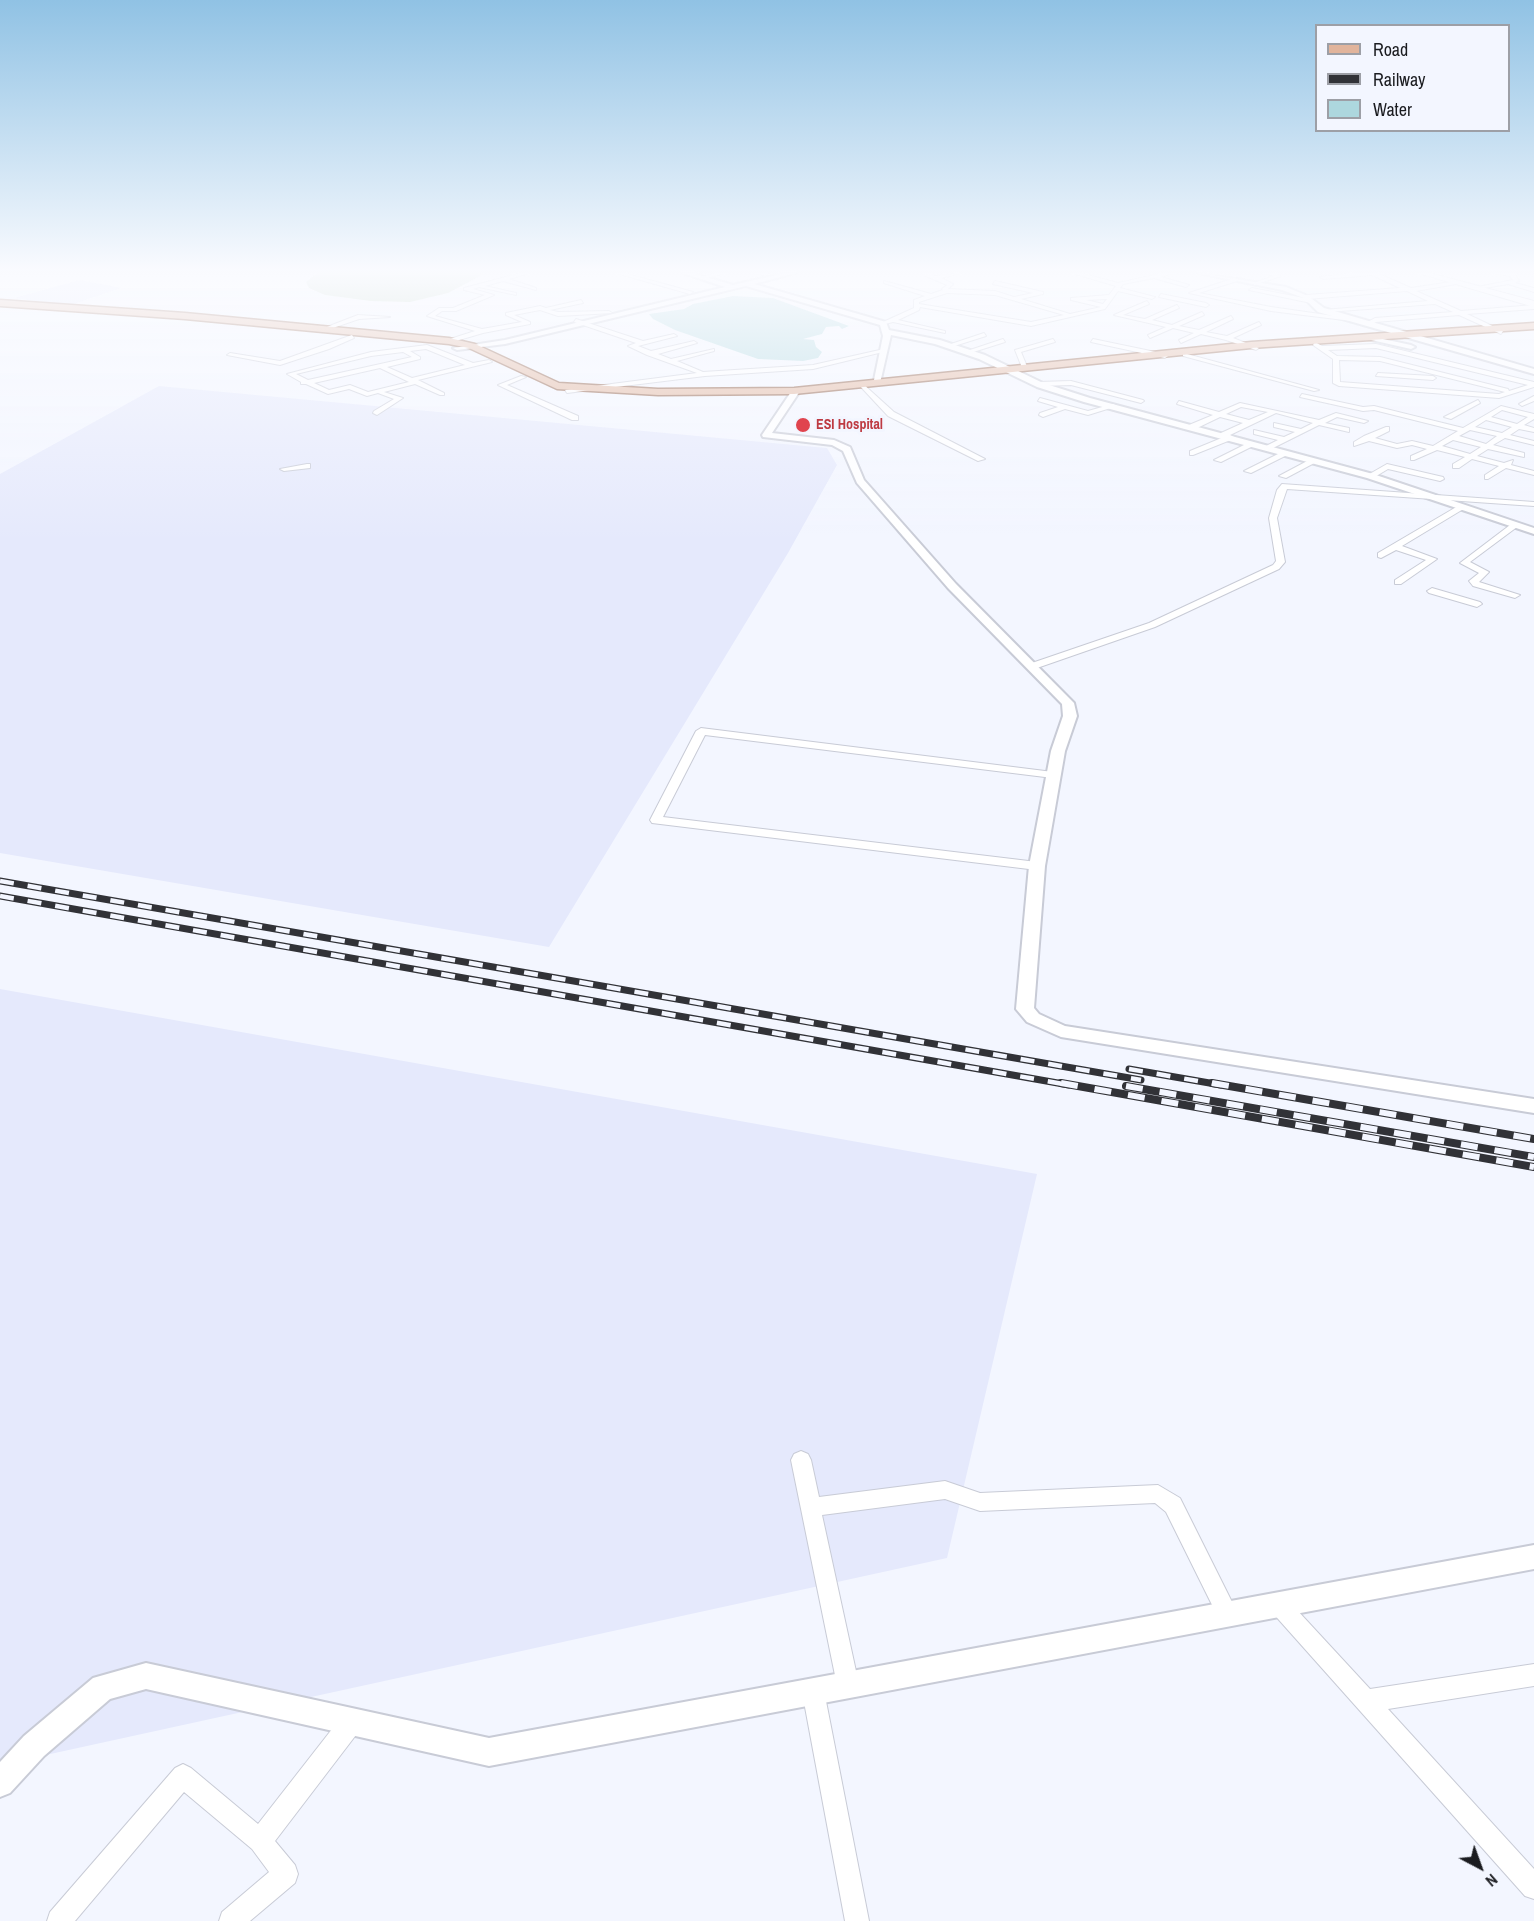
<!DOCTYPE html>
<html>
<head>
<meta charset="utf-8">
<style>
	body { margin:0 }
	#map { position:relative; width:1534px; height:1921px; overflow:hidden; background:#f3f6ff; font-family:"Archivo Narrow",sans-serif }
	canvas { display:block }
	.legend { position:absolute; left:1315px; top:24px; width:195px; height:108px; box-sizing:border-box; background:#f3f6ff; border:2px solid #9d9fa6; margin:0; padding:8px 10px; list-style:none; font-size:18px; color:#1b1c20 }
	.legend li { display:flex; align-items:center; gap:12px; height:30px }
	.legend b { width:30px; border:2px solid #9d9fa6 }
	.north { position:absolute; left:1450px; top:1837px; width:60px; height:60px; -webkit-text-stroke:4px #f3f6ff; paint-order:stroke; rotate:139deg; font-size:16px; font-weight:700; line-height:24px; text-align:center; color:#1b1c20 }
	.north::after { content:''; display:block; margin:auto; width:21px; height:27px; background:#1b1c20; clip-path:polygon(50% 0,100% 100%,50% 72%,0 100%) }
</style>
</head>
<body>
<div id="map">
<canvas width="1534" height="1921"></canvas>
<ul class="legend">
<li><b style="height:8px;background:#e1b49c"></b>Road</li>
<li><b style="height:8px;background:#313237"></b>Railway</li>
<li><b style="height:16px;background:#add7de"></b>Water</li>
</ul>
<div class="north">N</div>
</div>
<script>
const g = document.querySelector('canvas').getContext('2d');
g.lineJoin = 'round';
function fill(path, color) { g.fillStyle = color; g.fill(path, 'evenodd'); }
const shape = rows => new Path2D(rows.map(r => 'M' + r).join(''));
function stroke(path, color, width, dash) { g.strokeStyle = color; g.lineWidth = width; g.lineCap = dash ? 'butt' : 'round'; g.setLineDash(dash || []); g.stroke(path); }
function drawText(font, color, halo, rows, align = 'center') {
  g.font = font + ' "Archivo Narrow",sans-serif'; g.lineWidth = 6; g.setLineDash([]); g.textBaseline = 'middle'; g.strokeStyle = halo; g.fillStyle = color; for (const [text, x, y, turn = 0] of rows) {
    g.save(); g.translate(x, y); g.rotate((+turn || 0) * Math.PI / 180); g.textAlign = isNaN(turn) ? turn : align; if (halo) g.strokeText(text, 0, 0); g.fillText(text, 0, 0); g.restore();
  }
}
fill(shape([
	[80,280,121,288,68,306,14,298],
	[159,386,827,448,837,465,788,553,549,947,0,853,0,474],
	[0,989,1037,1174,947,1558,0,1765]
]), '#e5e9fc');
fill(shape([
	[317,273,480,273,484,274,448,293,410,302,371,301,325,295,309,288,306,282]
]), '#bad0b6');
fill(shape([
	[733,296,773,298,849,326,842,329,839,326,826,327,822,334,803,339,814,340,816,347,822,352,818,358,803,361,758,359,675,330,653,319,649,314,684,309,693,304]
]), '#add7de');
const minor = shape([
	[521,273,530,273,509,279,536,288,536,290,503,281,485,286,516,293,516,295,479,287,473,289,494,295,456,311,442,311,435,316,482,329,522,322,506,315,506,313,540,306,546,308,581,300,583,303,550,310,558,312,609,311,612,313,558,316,540,310,514,315,530,322,530,324,483,333,449,343,447,340,475,331,427,316,439,308,453,308,485,295,464,290,464,288,521,273],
	[616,273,624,273,693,292,690,294,616,273],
	[716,273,725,273,704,279,701,277,716,273],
	[756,273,767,273,768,274,765,276,756,273],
	[927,273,933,273,932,275,935,276,962,273,941,278,953,284,948,289,995,291,1014,297,1033,293,993,284,995,281,1043,292,1043,294,1021,299,1070,314,1101,307,1071,300,1071,298,1109,295,1116,286,1072,273,1080,273,1118,283,1163,273,1173,273,1161,277,1189,285,1186,287,1154,278,1123,284,1120,288,1155,297,1152,299,1118,291,1105,309,1031,326,920,307,919,310,898,320,945,331,945,333,893,322,881,325,881,323,914,308,914,300,925,296,884,283,884,281,931,294,943,290,942,289,947,285,926,276,927,273],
	[947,293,995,295,1064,315,1031,322,919,304,919,302,947,293],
	[1107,299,1103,304,1086,300,1107,299],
	[1266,273,1274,273,1281,276,1254,285,1254,283,1273,276,1266,273],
	[1355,273,1377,273,1411,288,1458,281,1456,284,1416,291,1461,311,1534,305,1534,309,1467,314,1503,331,1501,334,1459,315,1376,322,1368,326,1366,323,1375,318,1453,312,1435,304,1327,312,1324,310,1428,301,1407,291,1307,299,1313,300,1311,303,1249,290,1252,288,1304,298,1306,295,1400,288,1372,275,1323,279,1320,277,1355,273],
	[1492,273,1514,273,1519,281,1515,283,1534,288,1534,292,1508,284,1478,289,1478,287,1513,280,1510,276,1492,273],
	[1235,278,1237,281,1199,293,1271,307,1355,319,1352,321,1271,311,1189,293,1235,278],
	[1161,294,1206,303,1209,305,1206,307,1159,297,1161,294],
	[1147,301,1149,304,1123,315,1145,319,1177,305,1179,308,1152,320,1172,325,1202,312,1204,315,1179,326,1199,330,1231,316,1233,319,1206,332,1227,336,1259,322,1261,325,1233,338,1259,348,1256,350,1226,340,1201,334,1181,343,1179,340,1194,333,1173,328,1150,338,1148,335,1166,327,1114,315,1147,301],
	[358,315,390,317,359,319,324,331,319,330,358,315],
	[576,319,643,341,674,334,677,336,638,346,651,351,694,341,697,343,658,354,671,359,714,349,714,351,677,361,703,372,813,365,884,349,887,351,813,369,705,376,567,393,565,390,697,373,647,355,628,346,636,343,574,322,576,319],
	[984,333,986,336,948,348,945,346,984,333],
	[352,335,354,338,329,349,280,365,227,355,230,353,280,361,352,335],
	[1003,339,1005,342,967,354,964,352,1003,339],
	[1053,339,1055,342,1021,352,1028,369,1023,370,1015,350,1053,339],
	[1093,339,1165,354,1168,356,1165,358,1091,342,1093,339],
	[1315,342,1322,346,1376,344,1534,382,1534,387,1499,398,1339,386,1333,383,1333,359,1313,345,1315,342],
	[1376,348,1528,385,1509,391,1508,389,1380,357,1337,356,1328,350,1376,348],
	[1339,360,1380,361,1505,392,1499,394,1340,382,1339,360],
	[427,345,473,363,489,360,492,362,418,380,444,393,444,395,440,395,415,384,384,392,403,398,377,415,373,413,374,411,394,399,378,393,367,396,349,389,328,394,306,384,301,384,301,382,287,374,371,352,427,345],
	[426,349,465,365,412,378,387,367,420,359,420,357,410,351,426,349],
	[403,352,412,357,308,380,296,374,371,356,403,352],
	[380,368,409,382,368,392,350,385,329,390,314,383,380,368],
	[1183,354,1187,354,1319,390,1314,391,1183,356,1183,354],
	[1378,373,1433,376,1436,378,1433,380,1376,376,1378,373],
	[521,376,526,377,507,385,578,416,578,420,572,420,498,385,521,376],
	[1071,381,1143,400,1144,401,1141,403,1071,385,1038,386,1035,384,1038,382,1071,381],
	[862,383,894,412,985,459,978,461,888,416,860,386,862,383],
	[1302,394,1363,407,1374,406,1463,428,1501,406,1534,414,1534,419,1524,425,1534,428,1534,432,1519,429,1510,435,1534,441,1534,445,1505,438,1493,445,1524,453,1524,457,1488,449,1477,456,1504,463,1513,460,1511,465,1534,471,1534,475,1506,468,1488,479,1485,479,1485,475,1499,466,1472,459,1459,468,1453,468,1453,464,1465,457,1437,450,1414,460,1411,460,1411,456,1427,449,1412,445,1397,448,1369,441,1354,446,1354,442,1364,436,1386,427,1389,427,1389,431,1375,438,1397,444,1412,441,1433,446,1458,431,1374,410,1363,411,1300,397,1302,394],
	[1502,410,1528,417,1517,424,1491,417,1502,410],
	[1486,420,1512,427,1502,433,1475,427,1486,420],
	[1470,430,1497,436,1486,444,1459,436,1470,430],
	[1453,440,1481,447,1470,454,1442,446,1453,440],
	[1534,396,1534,401,1522,406,1519,404,1534,396],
	[1040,398,1088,411,1113,404,1117,406,1088,415,1065,409,1043,417,1039,415,1040,413,1058,407,1038,401,1040,398],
	[1478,400,1480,403,1451,419,1444,417,1478,400],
	[1179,401,1219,412,1240,403,1319,420,1336,413,1368,421,1364,423,1337,417,1325,423,1349,428,1349,432,1319,425,1269,450,1265,448,1266,446,1278,440,1254,434,1254,430,1284,437,1295,432,1274,427,1274,423,1301,429,1313,423,1276,413,1230,435,1234,437,1233,439,1193,455,1190,455,1190,451,1224,437,1220,435,1221,433,1243,423,1220,417,1195,429,1189,429,1189,425,1213,415,1177,404,1179,401],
	[1241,407,1268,412,1249,420,1226,414,1241,407],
	[1250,442,1257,444,1221,462,1214,460,1250,442],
	[1284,451,1291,453,1251,473,1244,471,1284,451],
	[1311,459,1318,461,1286,478,1279,476,1311,459],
	[307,464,310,464,310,468,284,471,280,469,307,464],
	[1387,464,1443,477,1444,479,1440,481,1388,469,1373,478,1366,476,1387,464],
	[1282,484,1534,502,1534,506,1287,489,1277,518,1285,562,1279,569,1155,627,1037,668,1029,668,1029,664,1149,623,1273,565,1276,561,1269,518,1277,490,1282,484],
	[1458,506,1465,508,1402,546,1437,559,1401,584,1395,584,1395,580,1426,560,1396,550,1381,558,1378,557,1378,553,1458,506],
	[1514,522,1518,525,1517,527,1470,562,1489,572,1479,582,1520,595,1515,598,1473,586,1469,581,1479,573,1460,563,1514,522],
	[1432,588,1480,602,1482,604,1477,607,1429,593,1427,591,1432,588],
	[701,728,1053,772,1059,775,1053,778,705,735,663,817,1037,862,1043,866,1037,870,652,823,650,820,696,731,701,728],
	[801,1451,808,1454,811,1460,819,1497,945,1481,980,1493,1158,1485,1180,1498,1238,1614,1234,1621,1227,1624,1220,1621,1166,1512,1155,1503,980,1511,945,1499,822,1515,859,1685,856,1693,848,1696,840,1693,837,1685,791,1460,794,1454,801,1451],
	[1278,1594,1285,1597,1370,1689,1534,1664,1534,1686,1388,1709,1534,1869,1534,1899,1525,1896,1271,1611,1267,1604,1271,1597,1278,1594],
	[813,1680,821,1683,824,1691,869,1921,845,1921,802,1691,805,1683,813,1680],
	[351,1712,359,1715,362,1723,359,1731,275,1841,295,1865,298,1874,295,1883,250,1921,219,1921,222,1912,269,1872,252,1849,184,1792,75,1921,47,1921,50,1912,175,1768,183,1764,191,1768,258,1824,343,1715,351,1712]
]);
const tertiary = shape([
	[683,273,692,273,733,285,785,273,795,273,754,284,886,322,889,330,940,340,985,355,1043,383,1090,398,1373,474,1534,528,1534,534,1367,478,1084,402,1037,387,979,359,935,344,891,335,880,383,873,385,883,336,880,325,746,286,505,344,457,350,453,348,505,340,725,287,683,273],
	[1198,273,1286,287,1308,296,1324,308,1534,369,1534,374,1318,312,1304,298,1282,290,1198,273],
	[1364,335,1411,345,1415,347,1411,349,1367,339,1364,335],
	[793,389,800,391,772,433,834,440,850,447,864,480,956,584,1074,703,1077,716,1065,751,1045,866,1034,1008,1039,1014,1065,1026,1534,1099,1534,1113,1061,1037,1027,1022,1016,1009,1029,866,1051,751,1063,716,1062,704,948,588,857,483,843,451,832,445,763,437,762,435,793,389],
	[1534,1545,1534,1569,489,1766,146,1689,110,1699,44,1756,10,1793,0,1797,0,1762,24,1736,93,1678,146,1663,489,1738,1534,1545]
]);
const secondary = shape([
	[1418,273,1430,273,1534,301,1534,307,1418,273]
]);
const primary = shape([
	[0,300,185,313,449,338,475,344,559,383,658,389,794,388,1251,342,1534,323,1534,329,1251,348,794,394,658,395,557,389,469,348,449,344,185,319,0,306,0,300]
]);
stroke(minor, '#c8cbd6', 2);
stroke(tertiary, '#c8cbd6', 4);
stroke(secondary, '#c8cbd6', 2);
stroke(primary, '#8f5e46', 3);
fill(minor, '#fff');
fill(tertiary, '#fff');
fill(secondary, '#fff');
fill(primary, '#e1b49c');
const railFar1 = shape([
	[0,881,1141,1080],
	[0,896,1069,1085],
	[1129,1069,1221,1085]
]);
const rail = shape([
	[1061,1083,1534,1167],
	[1212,1083,1534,1139],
	[1126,1086,1534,1157]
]);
stroke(railFar1, '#313237', 7);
stroke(rail, '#313237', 8);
stroke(railFar1, '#f3f6ff', 4.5, [14]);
stroke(rail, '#f3f6ff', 6, [17]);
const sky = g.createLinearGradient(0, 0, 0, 542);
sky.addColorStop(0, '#90c2e4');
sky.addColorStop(0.5, '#fafbff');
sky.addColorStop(1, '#fafbff00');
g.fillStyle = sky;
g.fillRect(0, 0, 1534, 542);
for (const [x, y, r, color] of [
	[803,425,8,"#e0444e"]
]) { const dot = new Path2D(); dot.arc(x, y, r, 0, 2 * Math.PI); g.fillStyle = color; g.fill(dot); stroke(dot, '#f3f6ff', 2); }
drawText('bold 14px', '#be3a42', '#f3f6ff', [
	["ESI Hospital",816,425]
], 'left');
</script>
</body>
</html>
